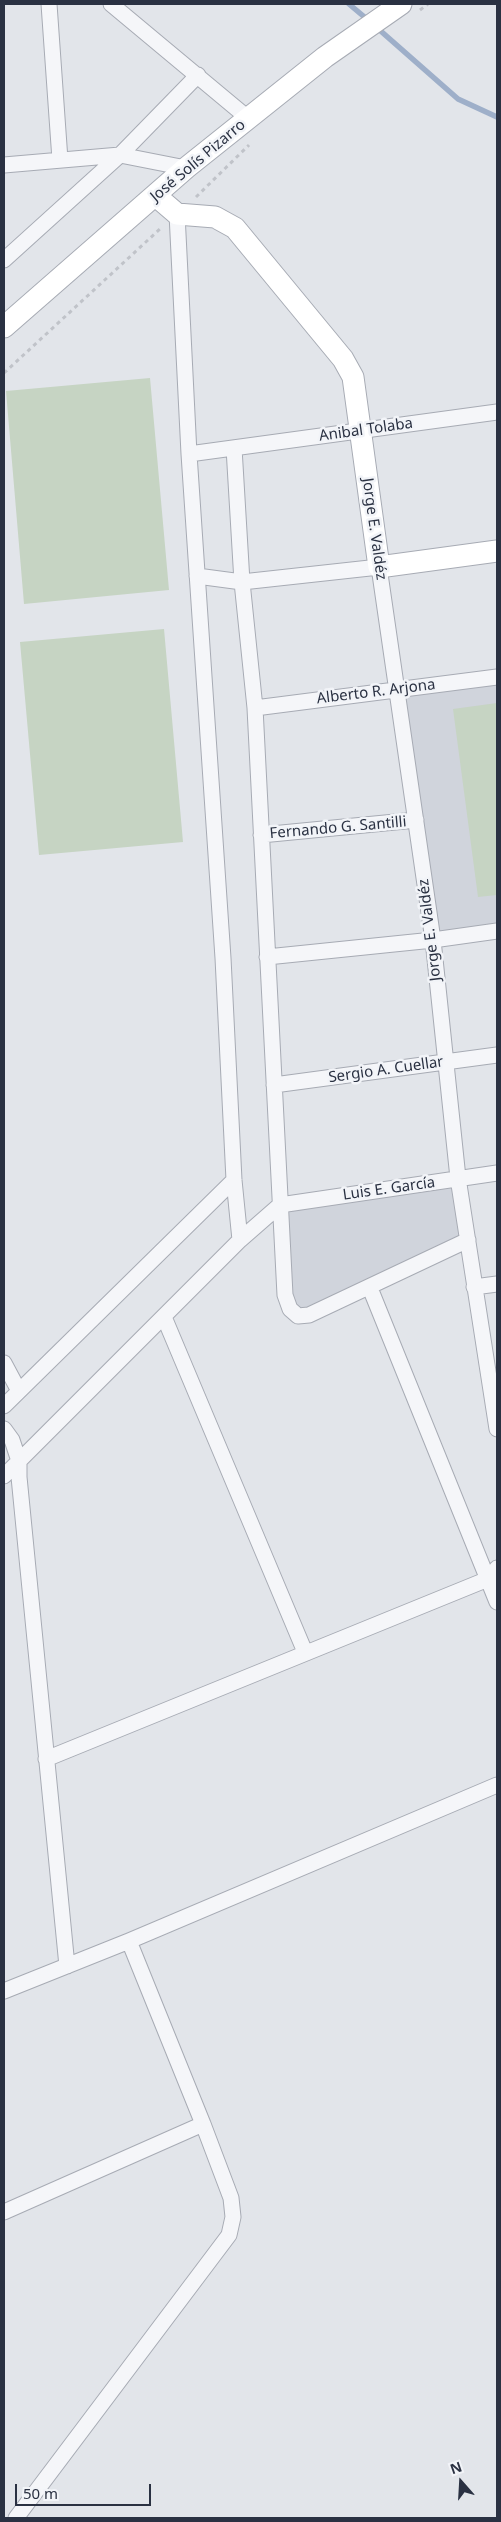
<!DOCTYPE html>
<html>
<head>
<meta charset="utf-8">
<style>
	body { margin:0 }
	#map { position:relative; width:501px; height:2522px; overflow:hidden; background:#e2e5ea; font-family:"Noto Sans",sans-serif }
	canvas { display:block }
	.frame { position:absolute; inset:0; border:5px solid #2a3142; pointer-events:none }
	.north { position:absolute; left:436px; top:2457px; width:50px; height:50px; -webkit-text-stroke:4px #f2f4f8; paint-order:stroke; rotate:341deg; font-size:14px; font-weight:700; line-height:20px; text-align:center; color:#2a3142 }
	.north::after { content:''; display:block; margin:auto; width:18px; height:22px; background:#2a3142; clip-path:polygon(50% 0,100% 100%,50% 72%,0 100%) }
	.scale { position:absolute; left:15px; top:2484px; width:136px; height:22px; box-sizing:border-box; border:2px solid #2a3142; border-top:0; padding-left:6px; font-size:15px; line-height:18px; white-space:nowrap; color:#2a3142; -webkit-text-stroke:4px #f2f4f8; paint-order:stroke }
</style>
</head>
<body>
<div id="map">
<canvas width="501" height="2522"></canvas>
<div class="frame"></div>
<div class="north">N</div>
<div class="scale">50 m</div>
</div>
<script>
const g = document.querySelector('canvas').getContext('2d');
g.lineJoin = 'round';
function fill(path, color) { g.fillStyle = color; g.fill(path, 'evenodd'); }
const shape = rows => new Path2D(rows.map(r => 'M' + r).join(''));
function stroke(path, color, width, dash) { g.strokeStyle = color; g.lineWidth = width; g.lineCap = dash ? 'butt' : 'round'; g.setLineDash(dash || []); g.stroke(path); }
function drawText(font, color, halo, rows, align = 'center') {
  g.font = font + ' "Noto Sans",sans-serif'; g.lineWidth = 5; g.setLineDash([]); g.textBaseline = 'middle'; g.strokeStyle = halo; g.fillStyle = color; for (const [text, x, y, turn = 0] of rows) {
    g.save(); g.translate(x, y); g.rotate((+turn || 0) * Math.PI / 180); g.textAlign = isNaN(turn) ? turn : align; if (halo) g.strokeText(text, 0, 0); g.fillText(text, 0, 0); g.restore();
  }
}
fill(shape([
	[497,679,497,929,434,938,399,690],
	[457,1179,467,1240,309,1314,291,1308,282,1206]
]), '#d0d4dc');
fill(shape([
	[150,378,169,590,24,604,6,391],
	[164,629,183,842,39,855,20,642],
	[497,703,497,895,478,897,453,709]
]), '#c6d4c3');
stroke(shape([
	[349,4,368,20],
	[375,26,458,99,497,117]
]), '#9eafc9', 5.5);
const street = shape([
	[49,4,60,160],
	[111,4,249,119],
	[4,165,120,155,186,168],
	[177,214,189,454,223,958,234,1180,240,1240],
	[4,260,120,155,198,75],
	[234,448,242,582,255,708,285,1295,290,1309,298,1316,309,1315,468,1240],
	[189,454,497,412],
	[197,576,242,582,379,567,433,940,458,1178,497,1429],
	[255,708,497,677],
	[261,835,416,820],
	[267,957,433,940,497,931],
	[274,1085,497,1055],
	[474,1287,497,1284],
	[370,1288,497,1602],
	[164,1317,305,1652],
	[4,1363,19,1391],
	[4,1406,234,1180],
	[4,1429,12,1440,19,1461,19,1477,67,1966],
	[4,1476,240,1240,280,1205,497,1173],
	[46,1759,488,1579,497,1568],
	[4,1991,129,1941,497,1785],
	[4,2212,203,2124],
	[16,2518,229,2235,233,2217,231,2198,203,2124,129,1941]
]);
const secondary = shape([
	[156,196,177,214,215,217,235,228,343,359,353,377,379,567,497,551],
	[4,327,186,168,325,57,401,4]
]);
stroke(street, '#a7abb4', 17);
stroke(secondary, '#a7abb4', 23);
stroke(shape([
	[420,10,428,4],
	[196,197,249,145],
	[4,373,161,228]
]), '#c0c3c9', 3, [4, 4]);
stroke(street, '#f5f6f9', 15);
stroke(secondary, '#fff', 21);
drawText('15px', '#2a3142', '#f2f4f8', [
	["José Solís Pizarro",198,161,-40],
	["Anibal Tolaba",366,430,-8],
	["Jorge E. Valdéz",374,529,82],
	["Alberto R. Arjona",376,692,-7],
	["Fernando G. Santilli",338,828,-5],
	["Jorge E. Valdéz",430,930,-97],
	["Sergio A. Cuellar",386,1070,-8],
	["Luis E. García",389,1189,-8]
]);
</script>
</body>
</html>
